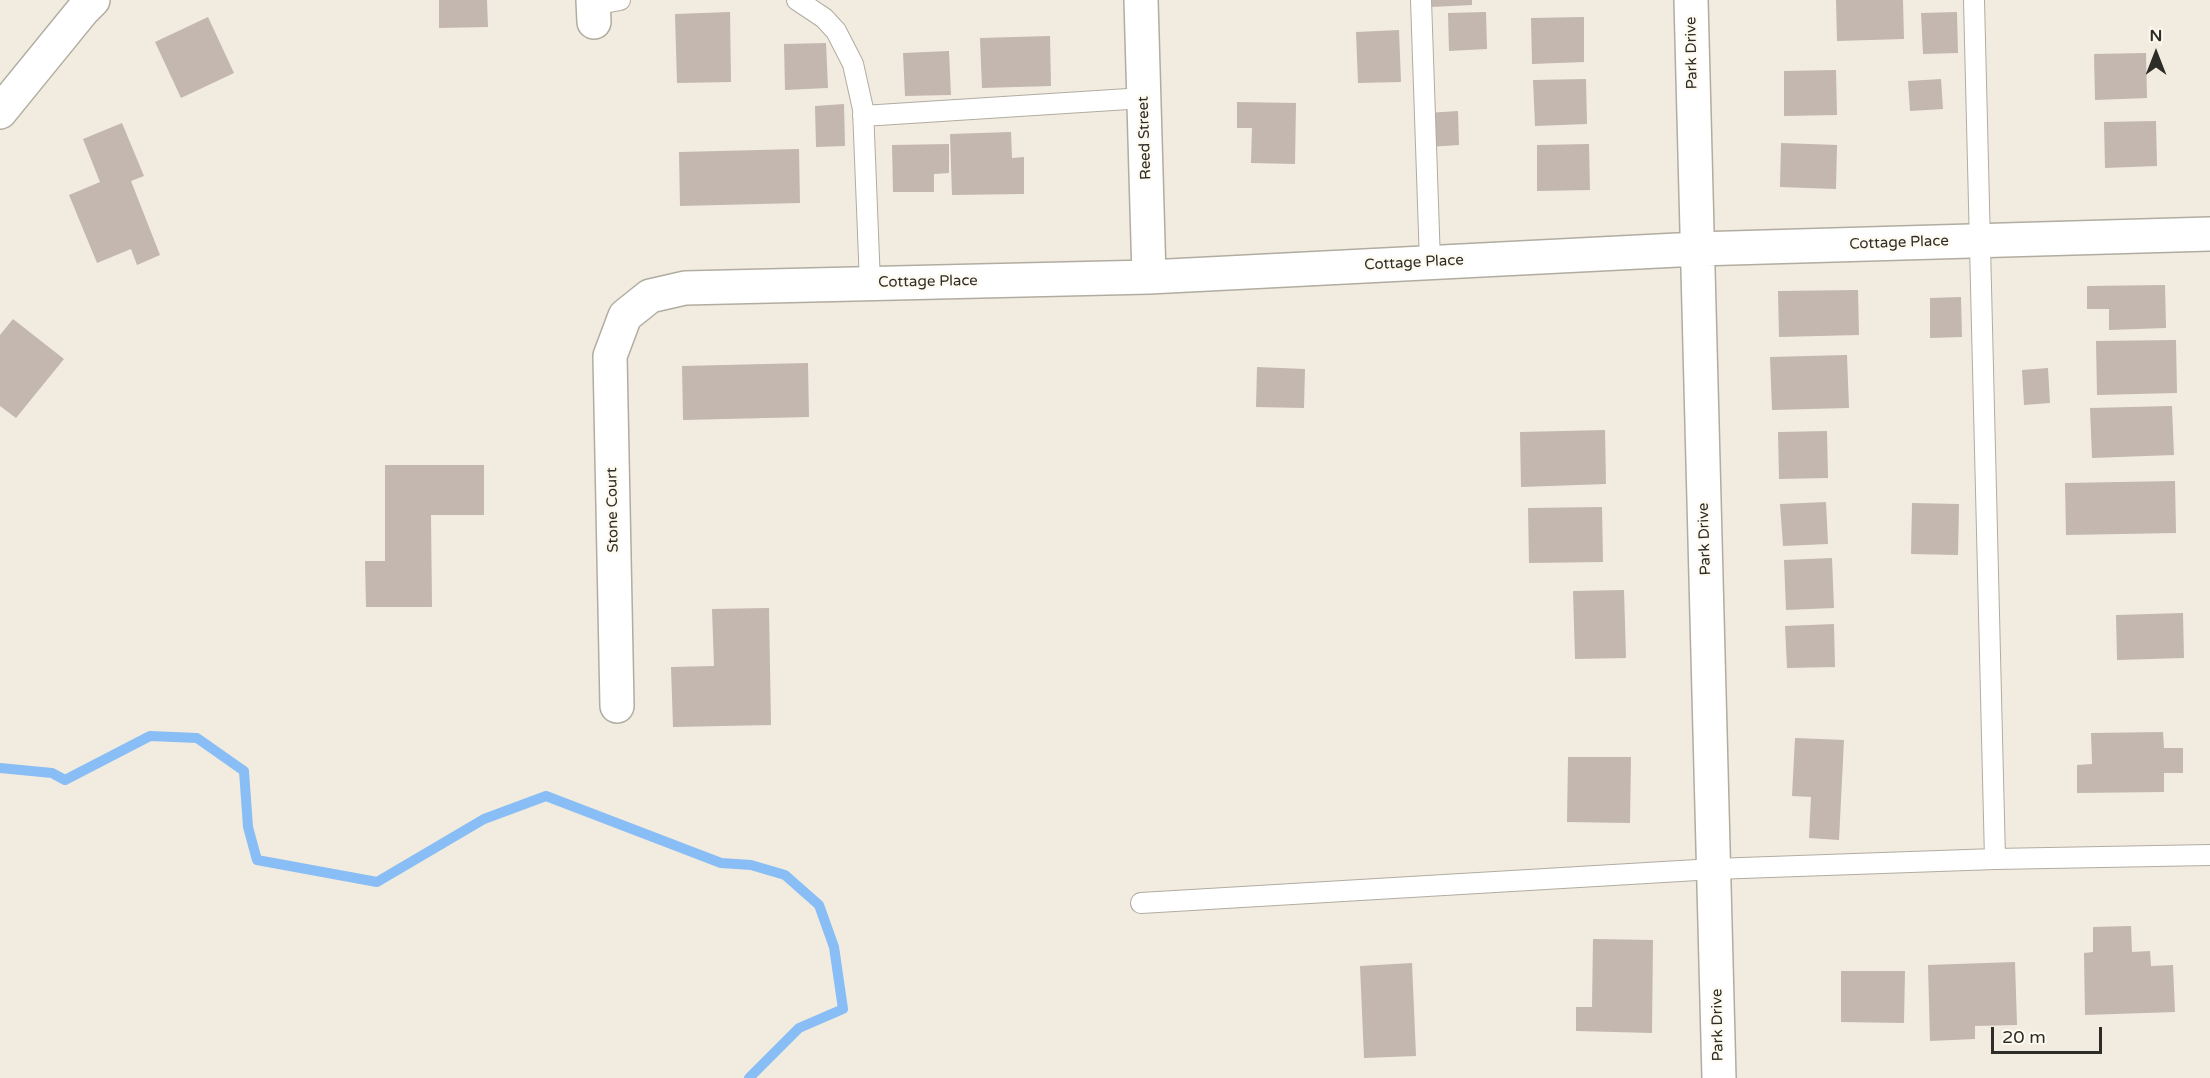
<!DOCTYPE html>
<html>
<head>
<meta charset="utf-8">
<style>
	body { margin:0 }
	#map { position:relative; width:2210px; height:1078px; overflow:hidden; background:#f2ece0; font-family:"Varela Round",sans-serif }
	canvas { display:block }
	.north { position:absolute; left:2126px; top:24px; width:60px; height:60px; -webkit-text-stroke:4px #fefaf0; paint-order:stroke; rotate:0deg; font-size:16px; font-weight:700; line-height:24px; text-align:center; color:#2e2c27 }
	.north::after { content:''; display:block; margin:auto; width:21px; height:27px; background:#2e2c27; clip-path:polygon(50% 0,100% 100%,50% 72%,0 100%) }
	.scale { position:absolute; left:1991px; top:1027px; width:111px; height:27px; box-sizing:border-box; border:3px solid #2e2c27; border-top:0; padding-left:8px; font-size:18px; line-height:21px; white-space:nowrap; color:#2e2c27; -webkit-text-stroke:4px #fefaf0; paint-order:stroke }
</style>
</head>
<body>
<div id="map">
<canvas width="2210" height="1078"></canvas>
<div class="north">N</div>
<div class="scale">20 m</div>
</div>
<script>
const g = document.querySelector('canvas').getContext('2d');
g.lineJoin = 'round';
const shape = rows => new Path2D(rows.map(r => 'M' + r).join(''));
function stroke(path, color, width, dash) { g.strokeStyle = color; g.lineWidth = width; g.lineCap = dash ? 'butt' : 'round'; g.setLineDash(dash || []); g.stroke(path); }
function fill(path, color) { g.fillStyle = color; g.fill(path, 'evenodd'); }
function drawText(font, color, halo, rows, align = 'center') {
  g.font = font + ' "Varela Round",sans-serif'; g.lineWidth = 4.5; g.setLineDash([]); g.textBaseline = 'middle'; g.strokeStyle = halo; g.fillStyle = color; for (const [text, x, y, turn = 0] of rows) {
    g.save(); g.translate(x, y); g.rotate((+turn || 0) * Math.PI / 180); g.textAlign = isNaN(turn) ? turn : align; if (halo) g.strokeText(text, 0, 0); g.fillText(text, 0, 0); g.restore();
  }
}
stroke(shape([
	[0,768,52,773,65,780,150,736,197,738,244,771,248,827,257,860,377,882,484,819,546,796,721,863,751,865,785,875,819,905,834,947,843,1009,799,1028,749,1078]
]), '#88bdf5', 10);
fill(shape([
	[439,0,487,0,488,27,439,28],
	[1431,0,1472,0,1472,5,1431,7],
	[1836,0,1903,0,1904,39,1837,41],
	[730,12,731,82,677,83,675,14],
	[1486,12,1487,49,1449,51,1448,13],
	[1957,12,1958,53,1923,54,1921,13],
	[208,17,234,73,181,98,155,42],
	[1584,17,1584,62,1532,64,1531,18],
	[1399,30,1401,82,1358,83,1356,32],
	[1050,36,1051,86,982,88,980,38],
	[826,43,828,88,785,90,784,44],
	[949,51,951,95,905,96,903,53],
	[2146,53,2147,98,2095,100,2094,54],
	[1836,70,1837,115,1784,116,1784,71],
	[1586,79,1587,124,1535,126,1533,80],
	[1941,79,1943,109,1910,111,1908,81],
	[1237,102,1296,103,1295,164,1251,163,1252,128,1237,128],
	[844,104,845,146,816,147,815,106],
	[1458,111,1459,145,1428,147,1427,113],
	[2156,121,2157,166,2105,168,2104,122],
	[122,123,144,176,131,181,160,255,137,265,131,249,97,263,69,195,100,182,83,139],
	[1011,132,1012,158,1024,157,1024,194,952,195,950,134],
	[1781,143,1837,145,1836,189,1780,187],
	[949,144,949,173,934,174,934,192,893,192,892,145],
	[1589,144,1590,190,1537,191,1537,145],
	[799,149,800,203,680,206,679,152],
	[2165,285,2166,328,2109,330,2109,309,2087,309,2087,286],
	[1858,290,1859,335,1779,337,1778,291],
	[1961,297,1962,337,1930,338,1930,298],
	[13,319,64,359,16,418,0,406,0,335],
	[2176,340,2177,393,2097,395,2096,341],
	[1847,355,1849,408,1772,410,1770,357],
	[808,363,809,417,683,420,682,366],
	[1257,367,1305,369,1304,408,1256,407],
	[2048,368,2050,403,2024,405,2022,370],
	[2172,406,2174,455,2092,458,2090,408],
	[1605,430,1606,484,1521,487,1520,432],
	[1827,431,1828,478,1779,479,1778,432],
	[385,465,484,465,484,515,431,515,432,607,366,607,365,561,385,561],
	[2175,481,2176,533,2066,535,2065,483],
	[1826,502,1828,544,1783,546,1780,504],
	[1912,503,1959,504,1958,555,1911,554],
	[1602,507,1603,562,1529,563,1528,508],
	[1832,558,1834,608,1786,610,1784,560],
	[1624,590,1626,658,1575,659,1573,591],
	[769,608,771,725,673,727,671,667,714,666,712,609],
	[2183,613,2184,658,2117,660,2116,615],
	[1834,624,1835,667,1787,668,1785,626],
	[2163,732,2164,748,2183,748,2183,773,2164,773,2164,792,2077,793,2077,765,2092,764,2091,733],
	[1795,738,1844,740,1839,840,1809,838,1811,797,1792,796],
	[1568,757,1631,757,1630,823,1567,822],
	[2131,926,2132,952,2150,951,2151,966,2173,965,2175,1012,2085,1015,2084,953,2093,952,2093,927],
	[1593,939,1653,940,1652,1033,1576,1031,1576,1007,1592,1007],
	[2015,962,2017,1025,1975,1026,1975,1039,1930,1041,1928,965],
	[1412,963,1416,1056,1364,1058,1360,966],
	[1841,971,1905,971,1904,1023,1841,1022]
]), '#c3b7af');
const service = shape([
	[797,0,824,18,836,31,853,64,863,109,870,283],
	[1421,0,1430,262],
	[1974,0,1995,859],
	[593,5,620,0],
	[863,116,1144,98],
	[1141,903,1714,869,1995,859,2210,855]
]);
const minor = shape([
	[593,0,594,22],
	[1141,0,1149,277],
	[1691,0,1719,1078],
	[0,112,83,10,93,0],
	[617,706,610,356,625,316,650,296,685,288,1149,277,1697,249,2210,234]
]);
stroke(service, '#b1aca0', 22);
stroke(minor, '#b1aca0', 36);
stroke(service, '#fff', 20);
stroke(minor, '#fff', 33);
drawText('15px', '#2e2c27', '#fefaf0', [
	["Park Drive",1692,53,-91],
	["Reed Street",1145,138,-92],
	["Cottage Place",1899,243,-2],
	["Cottage Place",1414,263,-3],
	["Cottage Place",928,282,-1],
	["Stone Court",613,510,-91],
	["Park Drive",1705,539,-92],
	["Park Drive",1718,1025,-91]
]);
</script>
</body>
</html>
